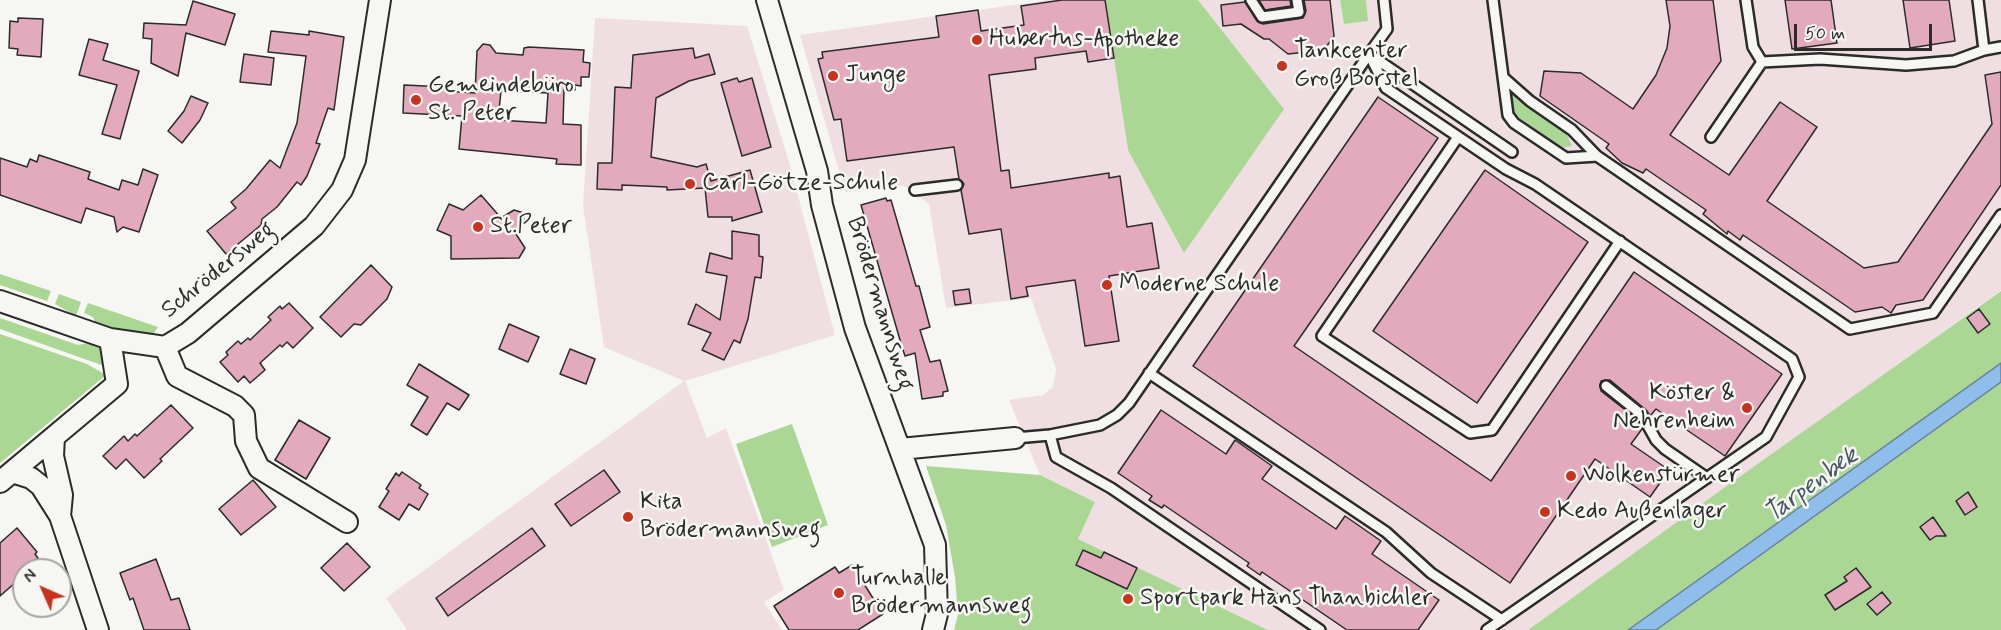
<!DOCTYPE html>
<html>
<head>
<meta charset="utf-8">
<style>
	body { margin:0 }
	#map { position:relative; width:2001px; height:630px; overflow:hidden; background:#f6f6f2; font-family:Mynerve,sans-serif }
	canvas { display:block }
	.north { position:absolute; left:12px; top:558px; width:60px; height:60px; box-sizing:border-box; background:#f6f6f2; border:2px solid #a5a5a2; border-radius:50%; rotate:315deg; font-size:16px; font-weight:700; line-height:24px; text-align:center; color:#2b2b2b }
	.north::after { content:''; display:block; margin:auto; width:21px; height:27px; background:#c8321e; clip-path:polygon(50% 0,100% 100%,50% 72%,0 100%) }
	.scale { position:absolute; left:1794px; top:24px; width:138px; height:27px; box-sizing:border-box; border:3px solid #2b2b2b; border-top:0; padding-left:8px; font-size:18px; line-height:21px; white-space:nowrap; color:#2b2b2b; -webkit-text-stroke:4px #f6f6f2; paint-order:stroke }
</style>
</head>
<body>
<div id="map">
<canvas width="2001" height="630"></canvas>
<div class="north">N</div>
<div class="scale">50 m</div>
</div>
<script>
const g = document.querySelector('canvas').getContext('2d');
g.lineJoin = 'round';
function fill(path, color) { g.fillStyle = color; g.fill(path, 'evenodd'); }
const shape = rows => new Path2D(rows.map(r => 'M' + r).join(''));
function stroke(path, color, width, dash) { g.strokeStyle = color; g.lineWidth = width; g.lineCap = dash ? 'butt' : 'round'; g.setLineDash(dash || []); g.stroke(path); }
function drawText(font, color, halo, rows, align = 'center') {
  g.font = font + ' Mynerve,sans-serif'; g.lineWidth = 5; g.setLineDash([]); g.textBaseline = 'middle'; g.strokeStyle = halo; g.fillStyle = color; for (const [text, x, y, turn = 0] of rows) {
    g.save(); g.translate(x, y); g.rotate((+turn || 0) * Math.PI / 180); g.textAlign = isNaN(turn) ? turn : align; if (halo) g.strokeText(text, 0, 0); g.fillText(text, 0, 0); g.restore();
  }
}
fill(shape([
	[1049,0,1105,0,1128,150,1132,153,1284,109,1198,0,1340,0,1344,23,1368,21,1366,0,2001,0,2001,290,1528,630,1268,630,1078,539,1095,502,1040,475,1009,400,1043,395,1053,387,1056,369,1031,298,946,308,929,204,904,186,845,192,800,35],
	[595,18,747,26,789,162,835,335,685,381,707,438,726,428,784,590,764,602,782,630,407,630,386,598,684,381,604,347,583,206]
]), '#f0dfe2');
fill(shape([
	[1105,0,1198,0,1284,109,1184,253,1128,150],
	[1340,0,1366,0,1368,21,1344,24],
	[1511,92,1564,129,1572,146,1561,148,1517,116,1512,107],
	[0,274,51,291,47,301,0,285],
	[2001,291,2001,630,1528,630,1728,485],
	[59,294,81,302,76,316,55,304],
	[88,303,158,327,151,338,97,326,93,317,84,313],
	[0,318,78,345,98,341,108,359,107,367,0,329],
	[0,334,87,364,106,375,0,463],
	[792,424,828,525,772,547,736,444],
	[926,466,1040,475,1095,502,1078,539,1268,630,954,630,958,615,955,577,946,525]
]), '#abd795');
const water = shape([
	[2001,363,2001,382,1656,630,1628,630,2001,363]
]);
fill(water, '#8fbeea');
stroke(water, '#67839e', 1.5);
const building = shape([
	[1062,0,1105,0,1114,58,1088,62,1086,51,1035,58,1036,69,989,75,1001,171,1009,170,1011,188,1109,173,1109,178,1120,176,1127,227,1152,223,1159,268,1109,276,1119,341,1085,346,1075,280,1026,287,1028,296,1011,299,1001,229,969,234,961,190,964,184,959,179,954,147,847,161,841,119,834,120,818,59,823,58,822,52,939,37,936,16,978,10,981,31,1024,25,1021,6,1062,0],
	[1259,0,1290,0,1291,6,1265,10,1259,0],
	[1304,0,1330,0,1334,36,1324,50,1288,54,1269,39,1264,39,1241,24,1223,26,1221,5,1245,2,1257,21,1263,24,1303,18,1306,11,1304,0],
	[1666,0,1713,0,1721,61,1670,135,1729,175,1780,102,1817,127,1767,201,1864,268,1898,262,1992,124,1985,75,2001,72,2001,185,1923,300,1896,305,1891,313,1882,307,1855,312,1743,235,1740,240,1728,231,1727,234,1703,214,1706,210,1646,169,1643,173,1622,163,1606,148,1609,144,1540,96,1544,71,1581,73,1633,109,1656,75,1667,48,1670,26,1666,0],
	[1785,0,1831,0,1837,43,1792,49,1785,0],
	[1903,0,1949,0,1955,41,1910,48,1903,0],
	[193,1,235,14,225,45,186,33,178,76,151,63,152,39,143,38,144,23,186,25,193,1],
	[18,18,43,19,41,57,17,55,18,49,9,48,10,21,18,22,18,18],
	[271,31,309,35,309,31,344,37,334,110,328,108,316,143,320,144,307,176,301,185,297,182,277,207,262,219,261,225,226,254,207,231,236,208,231,202,246,189,270,160,280,168,297,123,306,56,268,52,271,31],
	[89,39,108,44,103,60,139,71,120,139,102,134,117,85,79,75,89,39],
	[483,44,490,45,496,53,523,55,524,48,529,47,584,50,583,62,590,63,589,77,581,77,581,86,575,85,575,90,564,89,563,124,581,125,581,165,556,164,557,159,459,149,462,116,403,113,404,85,446,87,446,91,475,93,477,51,483,44],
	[501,91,548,93,546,123,498,120,501,91],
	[693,48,695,58,709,54,715,74,689,81,656,98,651,157,697,167,706,164,711,181,750,170,762,212,732,221,732,217,708,217,705,188,667,190,667,187,622,185,622,190,597,189,598,163,612,163,615,87,631,88,633,55,693,48],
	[244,54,274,58,271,85,240,82,244,54],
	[737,78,739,82,752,78,771,147,742,156,721,83,737,78],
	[191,96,208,103,200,120,182,143,168,131,184,111,191,96],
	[1378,97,1438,138,1294,346,1491,481,1634,272,1782,374,1725,456,1656,409,1650,416,1646,410,1610,380,1601,381,1601,391,1637,419,1642,429,1631,444,1669,470,1650,497,1595,459,1510,583,1193,366,1378,97],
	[39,155,90,172,88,179,119,190,122,180,138,185,143,169,158,175,139,232,123,227,117,232,114,217,86,208,81,223,0,195,0,158,27,167,30,159,37,162,39,155],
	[1485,170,1588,242,1477,403,1373,331,1485,170],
	[481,195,501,218,514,210,524,213,524,221,516,234,525,248,519,258,451,259,451,236,437,230,449,204,463,210,481,195],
	[886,198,887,201,891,200,916,286,919,286,930,327,920,330,930,362,940,360,948,391,943,392,943,396,922,399,915,353,905,356,902,347,861,205,886,198],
	[732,231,759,235,759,256,763,257,761,278,755,277,748,319,740,343,734,340,724,360,702,350,711,333,688,324,696,304,720,320,727,276,706,272,710,253,732,259,732,231],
	[371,265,392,287,387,299,361,325,354,324,341,337,320,317,371,265],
	[969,289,971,303,955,305,953,291,969,289],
	[289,303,313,328,293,348,287,342,282,347,280,345,260,363,265,370,250,383,244,376,238,382,220,362,228,355,226,352,238,341,241,344,248,338,250,340,271,320,268,317,280,306,282,309,289,303],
	[1979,309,1990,324,1978,333,1967,318,1979,309],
	[509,324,539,337,528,362,499,349,509,324],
	[570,349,595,359,586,384,560,374,570,349],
	[419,364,469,395,459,410,447,403,427,435,411,425,428,397,407,385,419,364],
	[171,405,193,428,160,459,162,461,144,478,126,459,116,469,103,456,124,436,128,441,135,434,137,436,171,405],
	[1161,410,1226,454,1235,440,1272,466,1262,479,1336,529,1345,516,1381,541,1372,554,1439,600,1418,630,1347,630,1262,572,1260,575,1247,566,1249,563,1164,505,1162,508,1149,500,1152,496,1118,473,1161,410],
	[299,420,330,438,306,479,275,460,299,420],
	[604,470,620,492,571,526,555,504,604,470],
	[402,472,421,485,419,488,428,494,419,510,409,504,399,520,379,507,389,491,386,489,396,473,399,476,402,472],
	[253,480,276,507,241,535,219,509,253,480],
	[1968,492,1977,507,1965,515,1956,501,1968,492],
	[1933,517,1946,536,1936,536,1930,540,1920,527,1933,517],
	[17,528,37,552,35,554,38,558,34,561,42,570,24,570,24,575,0,596,0,543,17,528],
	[532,528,545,546,448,616,436,598,532,528],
	[347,543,370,567,344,591,321,568,347,543],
	[1083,550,1101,558,1104,552,1137,568,1127,589,1076,565,1083,550],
	[156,559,171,600,179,598,190,630,144,630,133,598,130,600,120,573,156,559],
	[852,565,883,614,858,630,789,630,774,606,835,567,839,573,852,565],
	[1856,568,1871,587,1835,610,1825,595,1847,581,1844,577,1856,568],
	[1882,592,1891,603,1877,615,1867,604,1882,592]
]);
fill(building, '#e2aabc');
stroke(building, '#2b2b2b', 1.5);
const service = shape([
	[1251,0,1262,17,1299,12,1297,0],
	[1384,0,1387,29,1369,54,1386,88,1506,169,1535,184,1792,359,1799,377,1766,437,1487,630],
	[1493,0,1508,115,1514,123,1566,158,1597,156],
	[1746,0,1753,47,1762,62,1820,59,1906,65,1954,61,1984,50,2001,47],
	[1978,0,1984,50],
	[1504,78,1530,101,1572,130,1597,156,1850,329,1933,313,2001,215],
	[1458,137,1322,336,1470,433,1492,430,1620,241],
	[1711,137,1762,62],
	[915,190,957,185],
	[1149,373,1386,532,1431,573,1502,620],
	[1606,386,1642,415,1656,440,1665,449,1707,478],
	[1015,438,1050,435],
	[1320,630,1111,488,1056,457,1050,435,1100,425,1117,415,1129,403,1369,54,1512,152]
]);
const minor = shape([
	[767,0,817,171,822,205,855,328,935,545,937,614,933,630],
	[0,301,110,339,165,347,188,333,314,226,342,190,355,160,380,0],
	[165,347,177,376,235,406,244,415,246,441,259,468,347,522],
	[54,437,53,456,62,495,60,516],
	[900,449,1015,438],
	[12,472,31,478,41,486,60,516,98,630],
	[0,482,117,384,110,339]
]);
stroke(service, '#2b2b2b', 14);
stroke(minor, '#2b2b2b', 24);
stroke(service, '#f6f6f2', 9);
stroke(minor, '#f6f6f2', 20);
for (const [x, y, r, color] of [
	[977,40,6,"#c8321e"],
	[1282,66,6,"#c8321e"],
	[833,76,6,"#c8321e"],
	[416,100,6,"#c8321e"],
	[690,184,6,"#c8321e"],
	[478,227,6,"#c8321e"],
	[1107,285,6,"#c8321e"],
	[1747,408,6,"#c8321e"],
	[1571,476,6,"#c8321e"],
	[1545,512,6,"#c8321e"],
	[628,517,6,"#c8321e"],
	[839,593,6,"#c8321e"],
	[1128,599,6,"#c8321e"]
]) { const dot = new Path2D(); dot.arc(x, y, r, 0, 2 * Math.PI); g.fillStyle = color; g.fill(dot); stroke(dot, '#f6f6f2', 2); }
drawText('24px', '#2b2b2b', '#f6f6f2', [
	["Hubertus-Apotheke",989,40],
	["Tankcenter",1294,52],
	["Groß Borstel",1294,80],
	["Junge",845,76],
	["Gemeindebüro",428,86],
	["St. Peter",428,114],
	["Carl-Götze-Schule",702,184],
	["St.Peter",490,227],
	["Moderne Schule",1119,285],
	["Köster &",1735,394,"right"],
	["Nehrenheim",1735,422,"right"],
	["Wolkenstürmer",1583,476],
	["Kita",640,503],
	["Brödermannsweg",640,531],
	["Kedo Außenlager",1557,512],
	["Turnhalle",851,579],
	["Brödermannsweg",851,607],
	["Sportpark Hans Thanbichler",1140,599]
], 'left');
drawText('24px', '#2b2b2b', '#f6f6f2', [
	["Schrödersweg",219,271,-39],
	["Brödermannsweg",879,304,73]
]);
drawText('italic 26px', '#495764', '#f6f6f2', [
	["Tarpenbek",1812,486,-36]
]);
</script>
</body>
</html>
